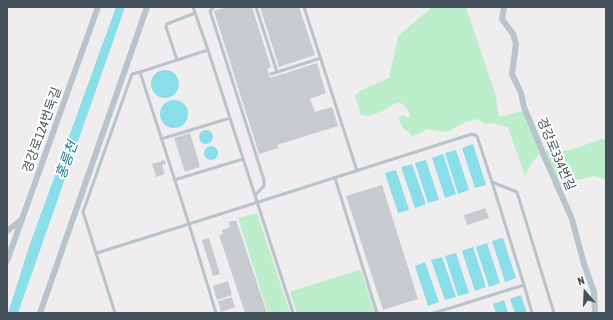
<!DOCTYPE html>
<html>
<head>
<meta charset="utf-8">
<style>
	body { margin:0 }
	#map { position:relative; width:613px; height:320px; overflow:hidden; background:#f0edee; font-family:"Asap Condensed",sans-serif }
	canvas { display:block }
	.frame { position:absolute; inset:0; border:8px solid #46525b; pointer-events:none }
	.north { position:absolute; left:565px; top:272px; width:40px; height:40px; -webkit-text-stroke:3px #fff; paint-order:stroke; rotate:341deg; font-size:11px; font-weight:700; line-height:16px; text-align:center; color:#46525b }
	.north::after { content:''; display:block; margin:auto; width:14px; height:18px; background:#46525b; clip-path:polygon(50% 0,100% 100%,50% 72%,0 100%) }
</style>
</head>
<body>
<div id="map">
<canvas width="613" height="320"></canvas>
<div class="frame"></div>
<div class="north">N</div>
</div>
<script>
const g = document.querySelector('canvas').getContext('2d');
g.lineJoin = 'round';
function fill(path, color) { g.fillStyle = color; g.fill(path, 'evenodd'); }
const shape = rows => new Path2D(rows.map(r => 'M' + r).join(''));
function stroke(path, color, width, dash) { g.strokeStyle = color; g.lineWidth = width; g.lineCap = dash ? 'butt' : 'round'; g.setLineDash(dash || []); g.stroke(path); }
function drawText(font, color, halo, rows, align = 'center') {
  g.font = font + ' "Asap Condensed","Noto Sans KR",sans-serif'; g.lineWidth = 4; g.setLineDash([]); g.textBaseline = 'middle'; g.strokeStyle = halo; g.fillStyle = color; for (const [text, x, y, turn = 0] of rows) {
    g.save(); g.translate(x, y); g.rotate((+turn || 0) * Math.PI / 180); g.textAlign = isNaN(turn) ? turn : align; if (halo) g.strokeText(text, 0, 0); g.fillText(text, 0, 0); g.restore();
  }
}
fill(shape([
	[432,7,466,7,496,96,499,117,523,111,540,154,532,162,525,176,508,127,490,123,486,125,478,119,465,122,447,132,427,129,412,137,409,132,403,128,398,118,403,115,409,118,410,114,404,105,398,102,380,112,368,116,361,115,355,96,360,91,389,78,398,36],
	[602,139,606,140,606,180,595,176,559,184,547,158,546,151,570,150],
	[257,213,290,313,268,313,238,218],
	[359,270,361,271,375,313,297,313,290,293,292,291]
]), '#bceecb');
fill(shape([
	[116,7,125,7,18,313,8,313,30,244],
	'151 84a14 14 0 1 1 28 0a14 14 0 1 1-28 0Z',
	'160 114a14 14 0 1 1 28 0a14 14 0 1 1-28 0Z',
	'199 137a7 7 0 1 1 14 0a7 7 0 1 1-14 0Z',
	[473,144,486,185,475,188,462,148],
	'204 153a7 7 0 1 1 14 0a7 7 0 1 1-14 0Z',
	[456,150,469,190,458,194,445,153],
	[443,154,456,194,445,198,432,158],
	[426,160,439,200,428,203,415,163],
	[412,164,426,204,415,208,401,167],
	[396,170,409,210,398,213,385,173],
	[503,238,516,278,505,282,492,241],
	[487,243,500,283,489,287,476,247],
	[473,247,486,287,475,291,462,251],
	[456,253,469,293,458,296,445,256],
	[442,257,456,297,445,300,431,260],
	[425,262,439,302,428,306,415,266],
	[521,295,527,313,515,313,510,299],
	[504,300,508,313,496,313,493,304]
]), '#89deea');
fill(shape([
	[227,7,252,7,271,67,267,69,270,78,317,63,326,93,310,99,315,112,332,107,338,126,277,145,279,148,259,154,214,11],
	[260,7,299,7,315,55,279,67],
	[190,133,200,167,185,172,174,138],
	[165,160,166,164,162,165,165,174,156,177,152,164],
	[382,185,418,299,383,310,346,196],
	[485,208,489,218,467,225,464,215],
	[236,220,267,313,245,313,219,235,223,234,222,230,230,227,228,222],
	[209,238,220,274,213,276,202,240],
	[228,281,232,295,217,300,213,286],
	[232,297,235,307,221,312,218,301]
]), '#c7cbd0');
stroke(shape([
	[193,7,208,50],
	[214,7,210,11,264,180,264,186,255,195],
	[256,7,277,72],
	[304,7,357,171],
	[177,60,166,27,167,24,195,13],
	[140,72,208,50,293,313],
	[271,74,321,58],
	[161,139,230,118],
	[335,178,377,313],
	[174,180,243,159],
	[97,253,189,224,216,313],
	[524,285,532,313],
	[115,313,83,212,132,74,140,72,189,224,472,134,477,136,492,182,517,192,554,313],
	[434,313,524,285,492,182]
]), '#b9c3cb', 3);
stroke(shape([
	[504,7,502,19,513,34,516,44,512,74,521,93,524,107,545,158,572,219,584,264,594,292,595,313],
	[7,231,21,220],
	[7,261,98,7],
	[40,313,147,7]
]), '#b9c3cb', 6);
drawText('13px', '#46525b', '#fff', [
	["경강로124번둑길",42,130,-70],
	["경강로334번길",556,154,67]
]);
drawText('italic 14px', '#0e7e90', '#fff', [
	["홍릉천",67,160,-70]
]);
</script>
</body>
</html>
